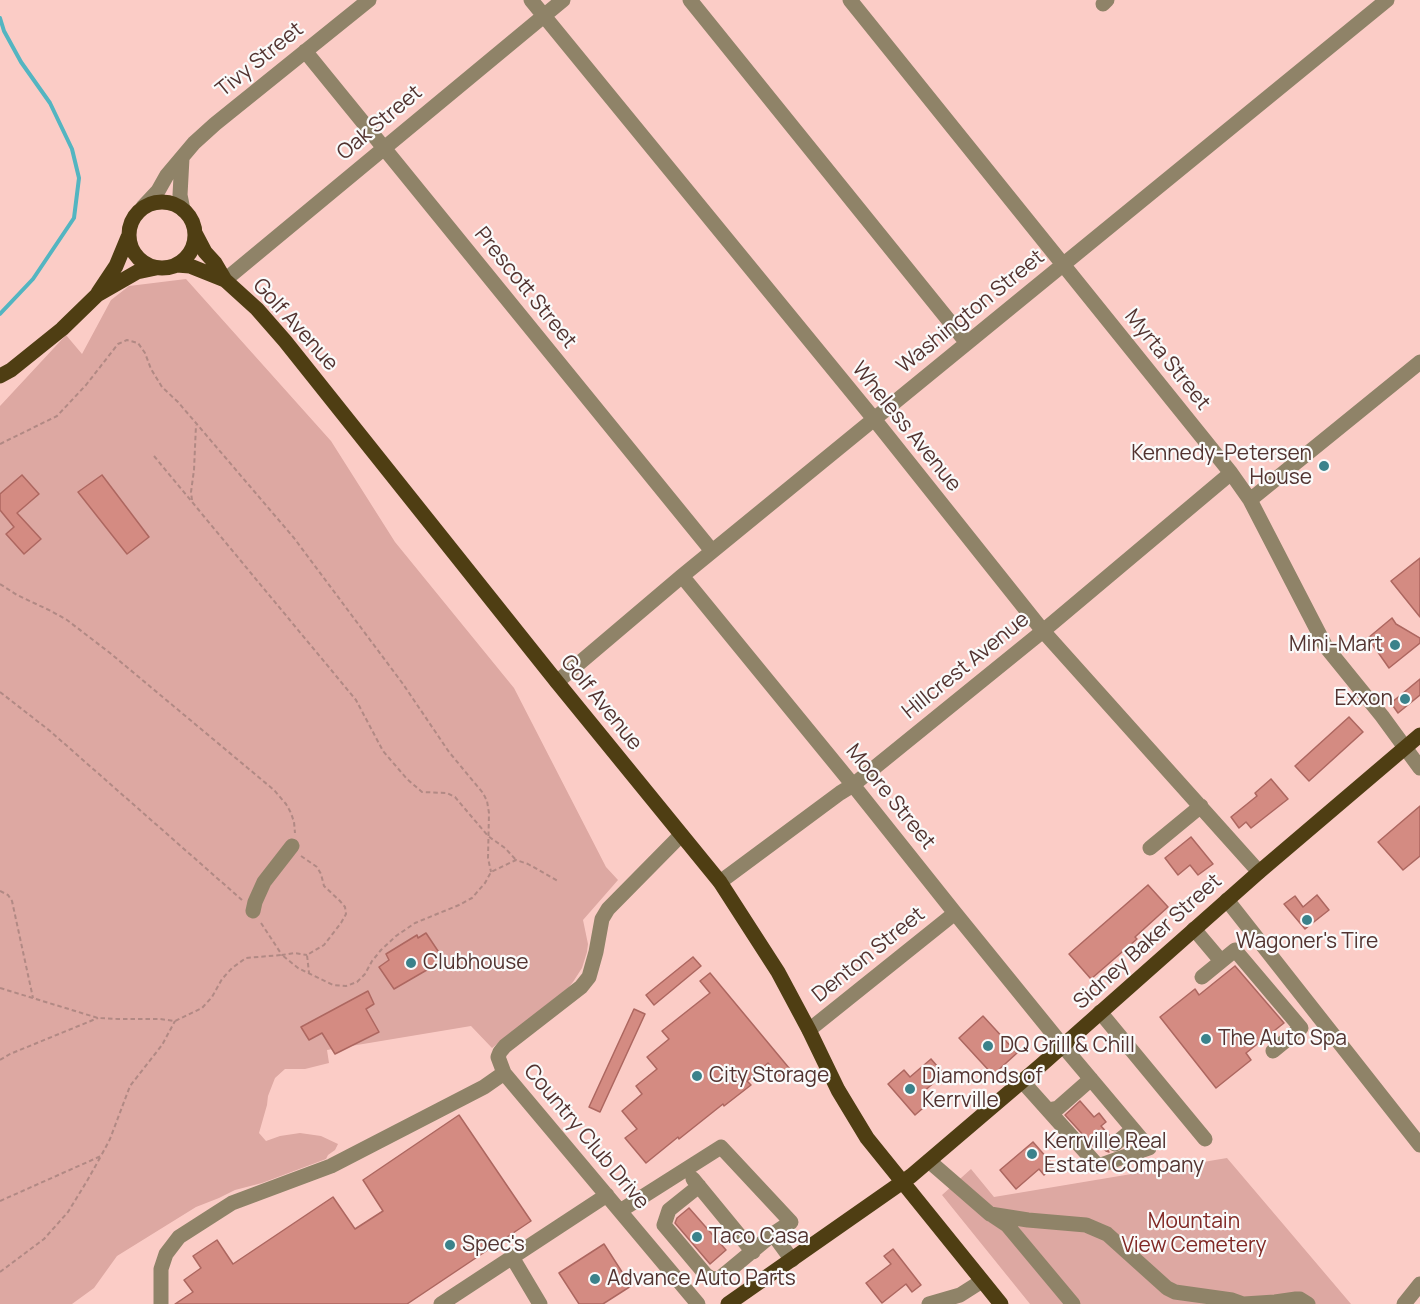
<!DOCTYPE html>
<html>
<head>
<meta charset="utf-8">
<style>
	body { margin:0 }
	canvas { display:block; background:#fbccc6 }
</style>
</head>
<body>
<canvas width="1420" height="1304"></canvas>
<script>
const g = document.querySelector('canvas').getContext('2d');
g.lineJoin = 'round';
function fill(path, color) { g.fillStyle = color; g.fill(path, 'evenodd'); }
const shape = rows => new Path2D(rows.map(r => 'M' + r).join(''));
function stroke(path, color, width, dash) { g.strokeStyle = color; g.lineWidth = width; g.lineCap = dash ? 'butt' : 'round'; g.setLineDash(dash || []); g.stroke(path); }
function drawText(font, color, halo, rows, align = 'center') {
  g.font = font + ' Manrope,sans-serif'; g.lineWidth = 4.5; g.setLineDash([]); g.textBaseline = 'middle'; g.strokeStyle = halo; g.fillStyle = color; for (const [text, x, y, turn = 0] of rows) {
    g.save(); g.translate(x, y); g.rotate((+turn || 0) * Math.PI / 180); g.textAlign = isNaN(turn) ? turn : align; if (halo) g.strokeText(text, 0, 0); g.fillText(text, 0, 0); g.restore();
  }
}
fill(shape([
	[186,279,331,441,395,542,514,688,606,867,618,880,583,920,588,944,587,952,582,968,573,982,568,988,492,1048,471,1026,327,1050,329,1063,305,1069,285,1069,275,1078,268,1096,267,1105,259,1133,266,1141,280,1136,300,1133,321,1136,338,1144,335,1150,328,1155,326,1159,262,1183,235,1190,219,1198,196,1207,117,1256,94,1288,72,1304,0,1304,0,406,66,335,82,354,111,300,129,286],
	[1227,1158,1351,1304,1030,1304,942,1195,971,1169,994,1197]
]), '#dda8a2');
stroke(shape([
	[0,18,4,31,21,62,50,103,72,149,79,178,74,218,33,279,0,314]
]), '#53b5c1', 4);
const building = shape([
	[22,475,39,494,17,513,41,539,24,554,6,534,14,527,0,510,0,494,22,475],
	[102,475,149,537,127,554,78,492,102,475],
	[1420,558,1420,617,1391,581,1420,558],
	[1392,618,1396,624,1420,638,1420,643,1389,668,1368,638,1392,618],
	[1420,679,1420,695,1398,713,1391,703,1420,679],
	[1349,717,1363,732,1309,781,1295,766,1349,717],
	[1271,779,1288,799,1251,828,1246,822,1239,828,1231,817,1257,796,1255,793,1271,779],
	[1420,806,1420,856,1403,870,1378,842,1420,806],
	[1191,837,1213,864,1198,875,1190,865,1178,875,1165,858,1191,837],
	[1148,885,1168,907,1135,937,1137,939,1091,979,1069,954,1148,885],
	[1317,895,1329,910,1305,929,1284,904,1295,896,1303,907,1317,895],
	[426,933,444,960,394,989,379,967,389,960,386,954,417,935,418,938,426,933],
	[693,957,701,966,654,1005,646,995,693,957],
	[1235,966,1284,1023,1246,1053,1251,1060,1216,1088,1160,1017,1195,989,1199,995,1235,966],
	[710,973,789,1068,779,1076,768,1063,747,1081,751,1085,724,1106,723,1104,679,1139,678,1137,646,1163,625,1138,637,1129,622,1111,642,1094,636,1086,657,1069,647,1057,669,1039,662,1031,710,993,700,981,710,973],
	[368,991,374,1004,366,1009,379,1032,335,1054,322,1033,309,1040,301,1027,368,991],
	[634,1009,645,1014,600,1112,589,1107,634,1009],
	[983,1016,1017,1053,993,1075,959,1038,983,1016],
	[931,1059,944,1074,922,1093,930,1102,915,1115,888,1084,904,1070,910,1077,931,1059],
	[1080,1101,1094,1117,1099,1113,1106,1122,1101,1126,1110,1136,1106,1140,1105,1145,1109,1152,1106,1151,1101,1145,1096,1149,1065,1115,1080,1101],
	[459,1115,531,1221,407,1304,175,1304,193,1292,184,1280,201,1268,193,1256,217,1240,233,1264,333,1197,355,1229,383,1211,363,1180,459,1115],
	[1033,1142,1054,1166,1044,1175,1039,1169,1016,1189,1000,1170,1033,1142],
	[689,1208,726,1250,710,1264,675,1223,677,1218,689,1208],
	[604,1244,631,1286,603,1304,579,1304,559,1273,604,1244],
	[893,1249,921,1285,912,1292,906,1284,882,1303,866,1283,891,1264,884,1256,893,1249]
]);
fill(building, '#d48b82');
stroke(building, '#ad6760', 1.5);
stroke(shape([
	[0,444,57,416,86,385,118,344,127,340,138,343,145,353,151,369,162,387,178,402,294,538,403,684,449,752,483,793,487,801,489,813,488,858,491,872],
	[154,456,356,700,383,751,407,779,422,792,447,793,455,797,488,836,505,848,516,860],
	[192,500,191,492,194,470,196,425],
	[0,584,17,595,51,611,67,620,110,653,274,790,286,804,291,813,294,822,295,833],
	[0,692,50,731,242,900],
	[301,856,317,867,321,874,324,886,340,901,345,907,346,914,341,923,324,945,307,955,309,973],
	[0,891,8,895,12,901,33,998],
	[261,923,282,955,294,953,307,955],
	[0,988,98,1018,118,1019,160,1019,175,1021,202,1008,212,997,222,979,232,968,246,958,282,955,298,968,333,985,346,986,357,982,365,974,372,961,381,950,396,936,415,923,459,905,472,898,485,883,491,872,516,860,528,864,558,881],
	[0,1060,10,1054,98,1018],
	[0,1201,101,1156,110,1139,130,1086,162,1045,175,1021],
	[0,1272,44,1239,68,1212,87,1181,101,1156]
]), '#b18984', 2, [4.5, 3]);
stroke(shape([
	[531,0,874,419,1043,631,1259,872],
	[690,0,967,343],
	[850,0,1231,473,1250,500,1326,647,1382,716,1420,768],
	[1103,4,1107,0],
	[305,51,712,551],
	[182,158,180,195,183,210],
	[143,207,158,191,167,175,194,143,215,124,369,0],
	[225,280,563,0],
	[1250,500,1420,362],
	[682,576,853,785,955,913,1063,1046,1149,1148,1098,1166,1022,1081],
	[557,682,682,576,1387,0],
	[681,835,608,909,602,919,596,952,589,977,581,987,505,1046,500,1052,498,1057,504,1073,698,1304],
	[1150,848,1201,806],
	[720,882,840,793,853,785,1043,631,1231,473],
	[1227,900,1420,1145],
	[253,911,255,902,264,882,292,846],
	[1194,929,1221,961],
	[1202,977,1235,950,1301,1028,1273,1051],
	[1100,1012,1205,1139],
	[809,1030,955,913],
	[1048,1110,1058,1108,1091,1079],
	[1115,1144,1133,1129],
	[929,1161,990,1214,1028,1220,1086,1225,1107,1234,1167,1288,1175,1292,1232,1300,1243,1304],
	[693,1179,753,1252],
	[620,1211,721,1147,791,1222,773,1234,720,1278,712,1279,706,1275,664,1225,669,1210,699,1186],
	[992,1215,1007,1225,1073,1304],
	[773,1234,792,1260],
	[512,1257,540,1304],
	[161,1304,161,1269,166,1254,179,1237,232,1203,331,1166,484,1087,504,1073],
	[441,1304,607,1195],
	[929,1304,960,1295,982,1281],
	[1244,1304,1275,1302,1296,1299,1300,1299,1308,1304],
	[1404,1304,1420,1284]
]), '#8f8368', 15);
stroke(shape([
	'129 235a33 33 0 1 1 66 0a33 33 0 1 1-66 0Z',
	[195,233,205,252,215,263,225,280,257,309,285,341,557,682,720,882,778,972,809,1030,838,1090,867,1138,1001,1304],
	[177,265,190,266,225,280],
	[98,293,116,266,128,237],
	[0,376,11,370,62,329,97,295,137,272,156,268],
	[728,1304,911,1176,1040,1066,1259,872,1420,735]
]), '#4f3e13', 15);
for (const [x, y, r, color] of [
	[1324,466,6,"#3b828b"],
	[1395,645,6,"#3b828b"],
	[1405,699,6,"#3b828b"],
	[1307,920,6,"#3b828b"],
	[411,963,6,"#3b828b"],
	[1206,1039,6,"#3b828b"],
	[988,1046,6,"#3b828b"],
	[697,1076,6,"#3b828b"],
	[910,1089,6,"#3b828b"],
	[1032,1154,6,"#3b828b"],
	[697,1237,6,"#3b828b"],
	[450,1245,6,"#3b828b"],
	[595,1279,6,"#3b828b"]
]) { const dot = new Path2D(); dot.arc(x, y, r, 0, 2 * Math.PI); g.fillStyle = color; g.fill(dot); stroke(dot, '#fafafa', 2); }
drawText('21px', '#523330', '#fafafa', [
	["Tivy Street",260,60,-39],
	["Oak Street",380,123,-40],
	["Prescott Street",525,288,51],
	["Washington Street",971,312,-39],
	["Golf Avenue",295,325,48],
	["Myrta Street",1167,360,51],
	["Wheless Avenue",906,427,51],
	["Hillcrest Avenue",966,666,-39],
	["Golf Avenue",601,703,51],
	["Moore Street",890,797,51],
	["Sidney Baker Street",1148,942,-42],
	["Denton Street",869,955,-39],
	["Country Club Drive",586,1137,50]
]);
drawText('21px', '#523330', '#fafafa', [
	["Kennedy-Petersen",1312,454,"right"],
	["House",1312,478,"right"],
	["Mini-Mart",1383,645,"right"],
	["Exxon",1393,699,"right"],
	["Wagoner's Tire",1307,942,"center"],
	["Clubhouse",423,963],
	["The Auto Spa",1218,1039],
	["DQ Grill & Chill",1000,1046],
	["City Storage",709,1076],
	["Diamonds of",922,1077],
	["Kerrville",922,1101],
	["Kerrville Real",1044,1142],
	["Estate Company",1044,1166],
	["Taco Casa",709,1237],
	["Spec's",462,1245],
	["Advance Auto Parts",607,1279]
], 'left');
drawText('21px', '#802824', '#fafafa', [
	["Mountain",1194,1222],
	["View Cemetery",1194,1246]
]);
</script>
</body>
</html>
